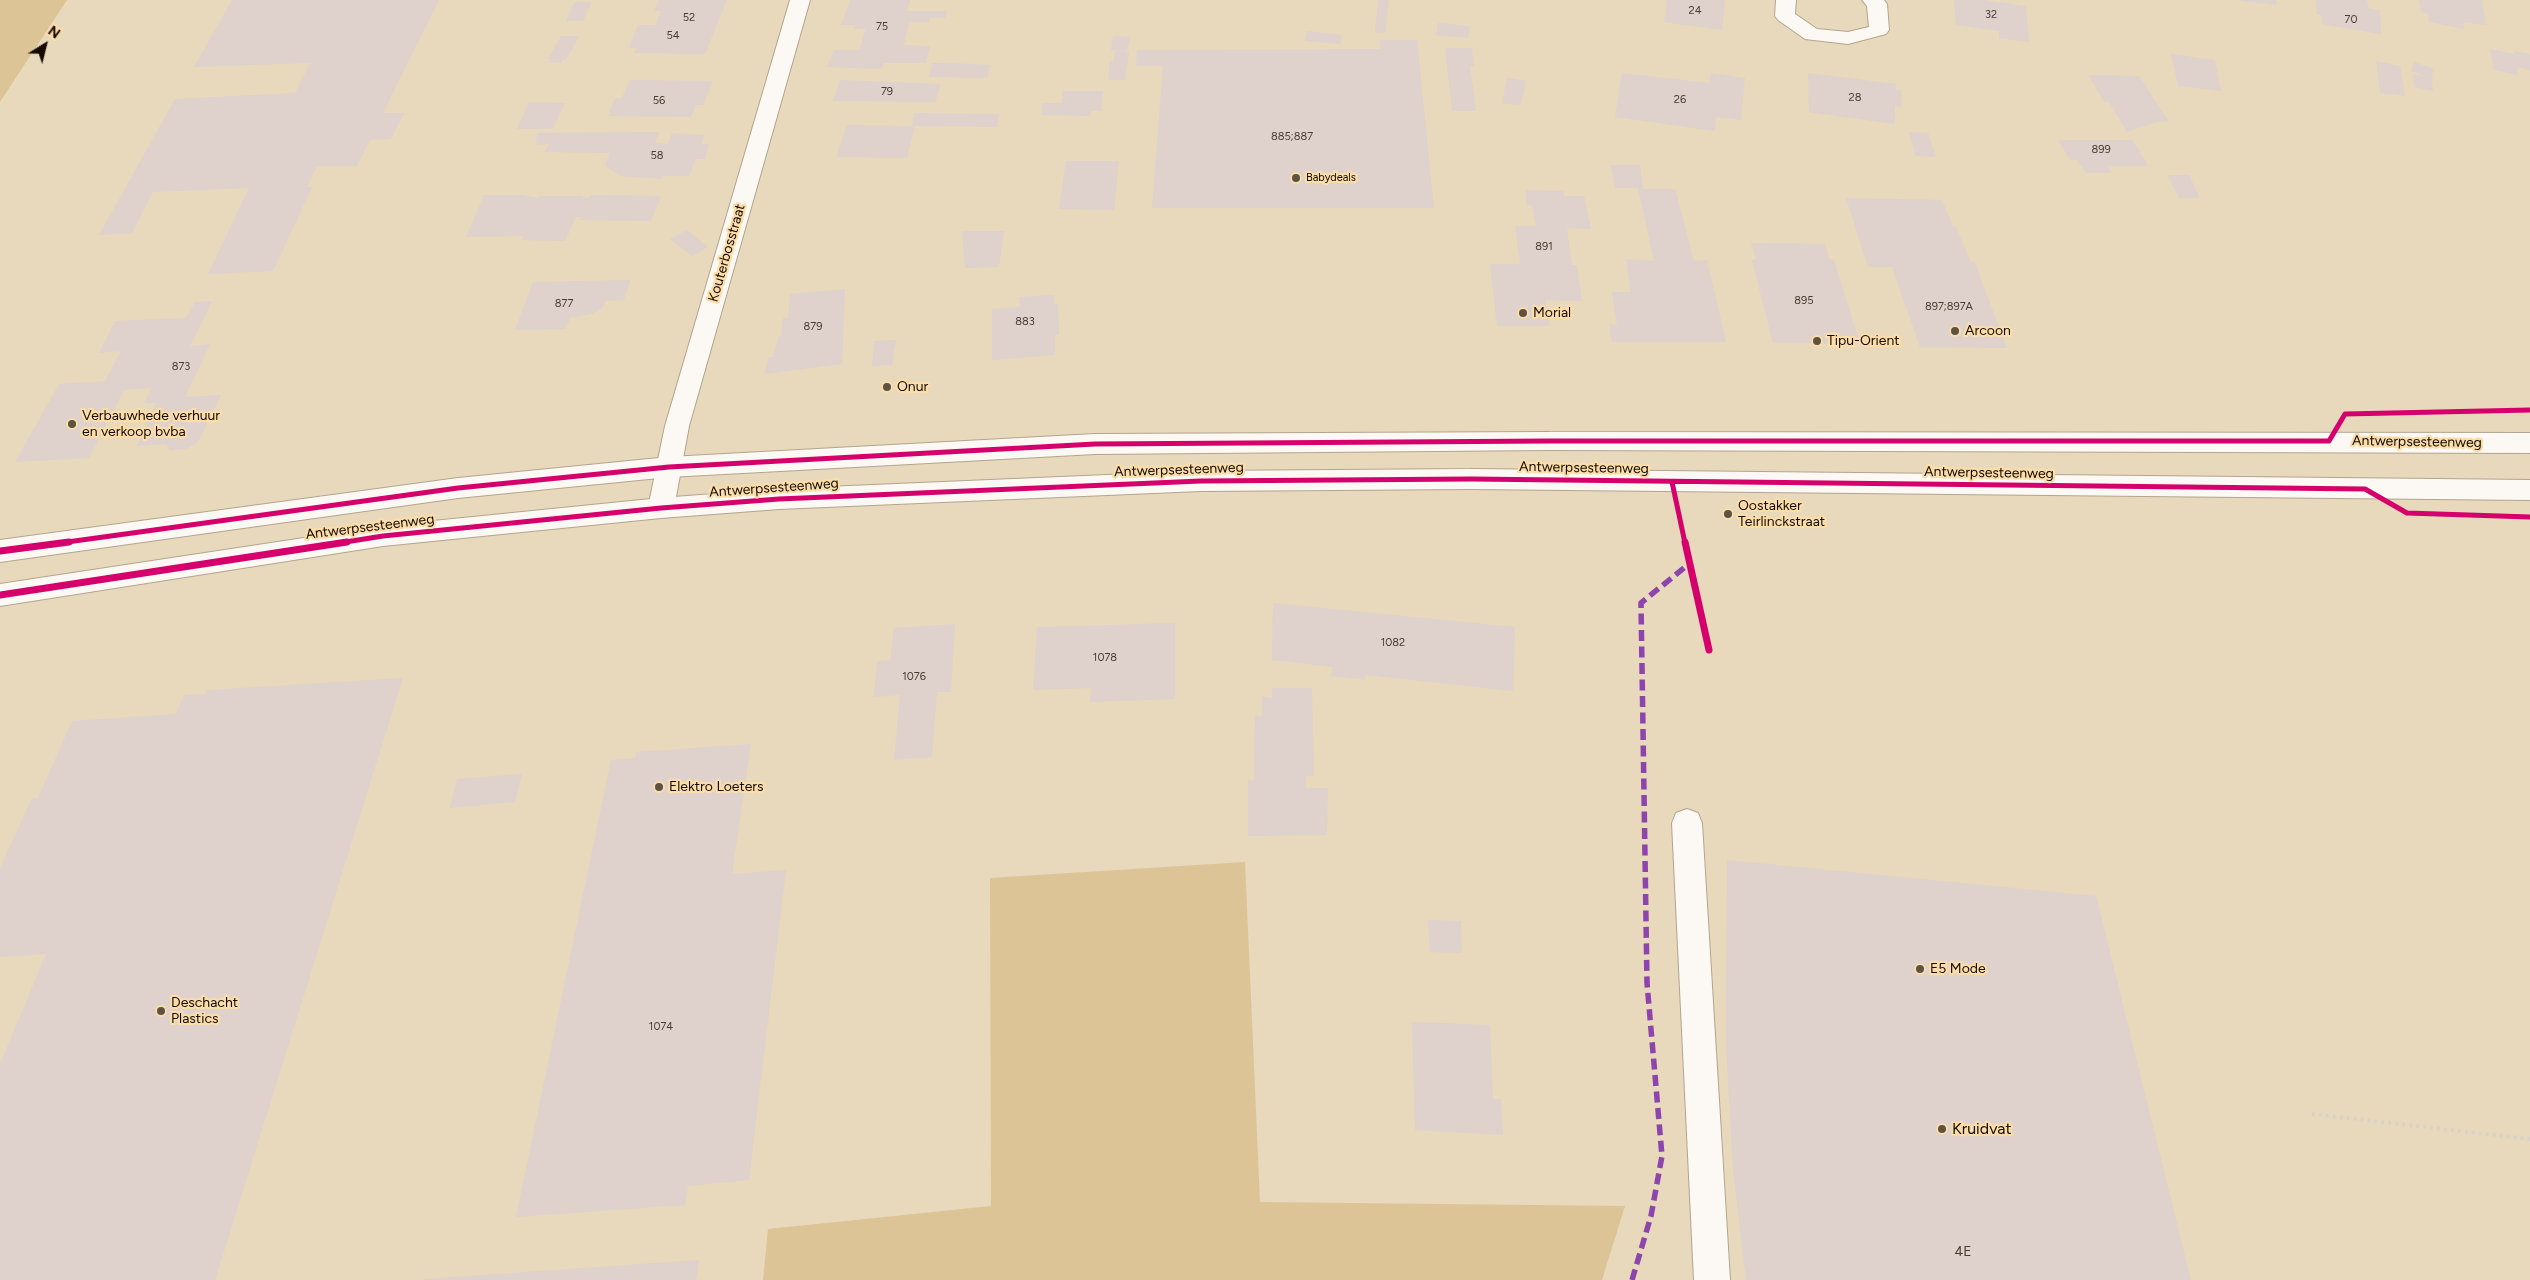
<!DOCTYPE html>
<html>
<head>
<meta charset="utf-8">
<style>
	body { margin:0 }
	#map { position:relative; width:2530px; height:1280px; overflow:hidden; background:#e8d8bc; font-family:Figtree,sans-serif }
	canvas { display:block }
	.north { position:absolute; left:20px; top:20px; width:50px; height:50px; -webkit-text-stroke:4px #fbdda9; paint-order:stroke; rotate:36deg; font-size:14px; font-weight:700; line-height:20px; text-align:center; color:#140a00 }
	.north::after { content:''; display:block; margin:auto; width:18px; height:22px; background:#140a00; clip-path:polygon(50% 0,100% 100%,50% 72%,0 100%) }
</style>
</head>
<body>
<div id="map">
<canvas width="2530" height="1280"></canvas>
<div class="north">N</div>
</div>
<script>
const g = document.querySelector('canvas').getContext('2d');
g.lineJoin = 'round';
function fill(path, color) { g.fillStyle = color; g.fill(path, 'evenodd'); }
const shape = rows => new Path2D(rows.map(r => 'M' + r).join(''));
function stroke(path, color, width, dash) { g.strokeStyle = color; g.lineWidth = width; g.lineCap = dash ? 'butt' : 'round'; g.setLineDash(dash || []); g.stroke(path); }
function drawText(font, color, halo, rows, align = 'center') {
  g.font = font + ' Figtree,sans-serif'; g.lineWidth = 4.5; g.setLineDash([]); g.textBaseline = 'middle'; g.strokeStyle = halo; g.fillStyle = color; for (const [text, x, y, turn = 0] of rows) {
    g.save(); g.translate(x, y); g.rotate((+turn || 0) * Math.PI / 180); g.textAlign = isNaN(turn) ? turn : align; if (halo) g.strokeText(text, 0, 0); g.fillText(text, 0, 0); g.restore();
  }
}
fill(shape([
	[0,0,67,0,0,102],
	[1245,862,1260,1202,1625,1206,1602,1280,763,1280,768,1229,991,1206,990,878]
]), '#dcc497');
fill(shape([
	[232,0,439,0,383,113,404,113,391,139,370,140,357,166,317,166,307,187,312,187,273,271,208,274,249,188,153,192,132,233,99,235,175,99,295,93,310,63,194,67],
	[659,0,727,0,705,54,634,53,637,48,629,48,638,25,655,25,661,11,654,11],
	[850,0,910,0,907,11,947,11,945,18,930,18,929,22,909,22,904,45,930,46,926,63,884,63,882,69,827,67,834,50,859,50,866,29,854,29,856,25,841,25],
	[1378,0,1389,0,1385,33,1375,32],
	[1667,0,1725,0,1722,30,1664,22],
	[1954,0,1984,0,2026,6,2029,42,1999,38,1999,31,1956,25],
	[2241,0,2276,0,2277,5,2241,1],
	[2316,0,2367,0,2368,8,2380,10,2381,34,2322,24,2321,15,2317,15],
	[2419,0,2482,0,2486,25,2463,22,2464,29,2429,22,2428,14,2421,12],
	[574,2,592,2,583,21,566,21],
	[1438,23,1470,26,1468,38,1436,35],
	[1307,31,1342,35,1340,44,1305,41],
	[561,36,579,36,566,60,563,59,561,63,549,62,551,59,548,59],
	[1113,36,1130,37,1127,51,1111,50],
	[1380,40,1417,40,1434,208,1152,208,1163,66,1136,66,1137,50,1380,49],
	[1445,48,1472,48,1474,66,1470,66,1476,111,1452,111],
	[2490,49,2514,54,2514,51,2530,54,2530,70,2517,67,2518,75,2494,70],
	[1115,51,1129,52,1125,80,1108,80,1110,61,1113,61],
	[2171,54,2215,60,2221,91,2178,86],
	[2376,61,2400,66,2405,96,2380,93],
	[2414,62,2434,69,2431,78,2411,71],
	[932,63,971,64,990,65,987,78,929,77],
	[1622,73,1709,83,1711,73,1745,78,1741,120,1716,117,1715,131,1615,117],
	[1808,73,1896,84,1896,90,1901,90,1902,107,1895,106,1895,124,1809,112],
	[2413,74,2432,78,2433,91,2414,87],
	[2088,75,2139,76,2169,122,2156,122,2127,132,2109,102,2105,103],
	[1507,78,1526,81,1521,105,1502,103],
	[630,80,713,81,703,105,696,105,691,117,608,116,615,98,622,98],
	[840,80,941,84,935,102,833,101],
	[1063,91,1103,91,1101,111,1091,111,1090,116,1041,115,1043,103,1062,103],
	[529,102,565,103,553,129,517,129],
	[915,113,999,114,997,127,915,126,907,158,836,157,847,125,912,126],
	[659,132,655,143,668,144,672,133,705,135,701,144,709,144,705,159,696,159,689,176,663,176,662,179,621,176,605,166,610,153,544,152,549,144,536,145,537,133],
	[1909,132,1928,133,1936,157,1916,156],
	[2058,140,2133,140,2148,166,2108,166,2112,173,2086,173,2077,160,2070,160],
	[1066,161,1119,161,1114,210,1059,209],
	[1611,165,1640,165,1643,189,1675,189,1694,261,1707,260,1726,342,1612,342,1609,324,1617,325,1612,292,1631,292,1626,259,1654,261,1638,188,1615,188],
	[2167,175,2189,175,2200,198,2179,198],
	[1526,190,1563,191,1564,196,1584,196,1591,229,1567,228,1572,265,1577,265,1582,301,1545,300,1550,326,1497,326,1490,264,1520,264,1515,226,1536,226,1532,206,1527,205],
	[484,195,522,195,538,198,539,196,584,196,582,198,589,198,590,195,661,196,651,221,580,220,581,217,576,217,565,241,521,240,523,236,466,237],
	[1846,198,1942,200,1953,226,1956,227,1971,262,1974,261,2007,348,1920,347,1892,267,1868,267],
	[687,230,708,247,692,256,670,239],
	[962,231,1004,231,999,267,965,268],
	[1751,243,1825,244,1829,259,1834,260,1860,344,1773,343,1752,260,1756,259],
	[630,280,624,300,606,301,602,308,592,314,570,318,566,329,515,330,533,282],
	[845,289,842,364,764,374,769,357,773,357,779,336,781,336,783,318,788,318,790,294],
	[1054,295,1054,304,1058,304,1059,335,1055,335,1055,355,992,360,992,309,1020,307,1019,297],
	[212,301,190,346,210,344,185,397,221,395,198,442,186,449,170,450,166,444,137,446,156,403,144,403,152,388,124,390,89,458,15,462,59,384,105,381,121,351,99,353,115,321,186,318,195,302],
	[896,340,892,365,872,366,874,341],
	[1273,603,1515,627,1513,691,1366,675,1365,680,1331,676,1333,667,1272,660],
	[1175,623,1175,699,1090,702,1091,688,1033,690,1037,627],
	[955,624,951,692,937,692,932,757,894,760,900,695,874,697,877,661,890,660,894,628],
	[403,678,215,1280,0,1280,0,1064,46,954,0,957,0,868,32,798,38,798,72,721,176,714,184,695,205,694,207,690],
	[1272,688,1312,688,1314,776,1306,776,1306,788,1328,788,1327,835,1248,836,1248,780,1254,780,1255,716,1262,716,1262,696,1272,698],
	[751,744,732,874,786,870,749,1180,688,1186,685,1205,516,1217,611,760,635,758,636,752],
	[522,774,515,802,450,808,457,779],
	[1727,860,2096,896,2191,1280,1746,1280,1733,1171,1726,1042],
	[1428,920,1461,921,1462,953,1430,952],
	[1412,1022,1490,1025,1493,1099,1501,1099,1503,1135,1415,1130],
	[699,1260,696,1280,424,1280,424,1279]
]), '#dfd1cc');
const minor = shape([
	[790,0,810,0,689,426,674,508,670,515,661,518,652,515,648,508,665,426,790,0],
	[1776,0,1796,0,1795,14,1817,29,1848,32,1869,27,1867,6,1862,0,1884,0,1887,4,1889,30,1886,34,1848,44,1805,39,1778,20,1775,16,1776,0],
	[1687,809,1698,813,1702,823,1730,1280,1694,1280,1672,823,1676,813,1687,809]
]);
const major = shape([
	[1549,432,2530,433,2530,453,1549,450,1095,454,669,477,458,498,0,562,0,540,458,478,669,457,1095,434,1549,432],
	[1471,469,2530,480,2530,500,1471,489,1201,491,779,509,661,518,383,546,0,606,0,584,383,526,661,498,779,489,1201,471,1471,469]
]);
stroke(minor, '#b2a58f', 2);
stroke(major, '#b2a58f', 2);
stroke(shape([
	[2312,1114,2530,1139]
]), '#d8d3ca', 4, [2.5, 4.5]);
fill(minor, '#fcf9f5');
fill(major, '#fcf9f5');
stroke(shape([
	[1632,1280,1651,1216,1662,1156,1647,983,1641,603,1690,563]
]), '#8e44ad', 5.5, [11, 5.5]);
stroke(shape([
	[1672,482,1685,543],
	[60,543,458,488,669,467,1095,444,1549,441,2329,441,2345,414,2530,410],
	[339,543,383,536,661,508,779,499,1201,481,1471,479,2365,489,2407,513,2530,517]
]), '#d6006c', 5);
stroke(shape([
	[1685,542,1709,650],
	[0,551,69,542],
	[0,595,347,542]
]), '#d6006c', 7);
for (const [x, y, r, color] of [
	[1296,178,5,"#5e5242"],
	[1523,313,5,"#5e5242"],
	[1955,331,5,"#5e5242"],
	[1817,341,5,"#5e5242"],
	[887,387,5,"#5e5242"],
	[72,424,5,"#5e5242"],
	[1728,514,5,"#5e5242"],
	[659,787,5,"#5e5242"],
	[1920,969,5,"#5e5242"],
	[161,1011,5,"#5e5242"],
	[1942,1129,5,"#5e5242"]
]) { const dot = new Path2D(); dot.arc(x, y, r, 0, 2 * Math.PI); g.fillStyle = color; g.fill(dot); stroke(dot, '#fbdda9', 2); }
drawText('11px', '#473c33', null, [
	["24",1695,11],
	["32",1991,15],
	["52",689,18],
	["70",2351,20],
	["75",882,27],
	["54",673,36],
	["79",887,92],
	["28",1855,98],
	["26",1680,100],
	["56",659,101],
	["885;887",1292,137],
	["899",2101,150],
	["58",657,156],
	["891",1544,247],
	["895",1804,301],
	["877",564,304],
	["897;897A",1949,307],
	["883",1025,322],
	["879",813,327],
	["873",181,367],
	["1082",1393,643],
	["1078",1105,658],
	["1076",914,677],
	["1074",661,1027]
]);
drawText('11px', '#140a00', '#fbdda9', [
	["Babydeals",1306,178]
], 'left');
drawText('14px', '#140a00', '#fbdda9', [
	["Kouterbosstraat",727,253,-74],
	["Antwerpsesteenweg",2417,442,1],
	["Antwerpsesteenweg",1584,468,1],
	["Antwerpsesteenweg",1179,470,-2],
	["Antwerpsesteenweg",1989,473,1],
	["Antwerpsesteenweg",774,488,-4],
	["Antwerpsesteenweg",370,527,-7]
]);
drawText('14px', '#140a00', '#fbdda9', [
	["Morial",1533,313],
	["Arcoon",1965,331],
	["Tipu-Orient",1827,341],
	["Onur",897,387],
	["Verbauwhede verhuur",82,416],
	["en verkoop bvba",82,432],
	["Oostakker",1738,506],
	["Teirlinckstraat",1738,522],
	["Elektro Loeters",669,787],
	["E5 Mode",1930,969],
	["Deschacht",171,1003],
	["Plastics",171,1019]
], 'left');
drawText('14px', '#473c33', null, [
	["4E",1963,1252]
]);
drawText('16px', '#140a00', '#fbdda9', [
	["Kruidvat",1952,1129]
], 'left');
</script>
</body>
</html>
